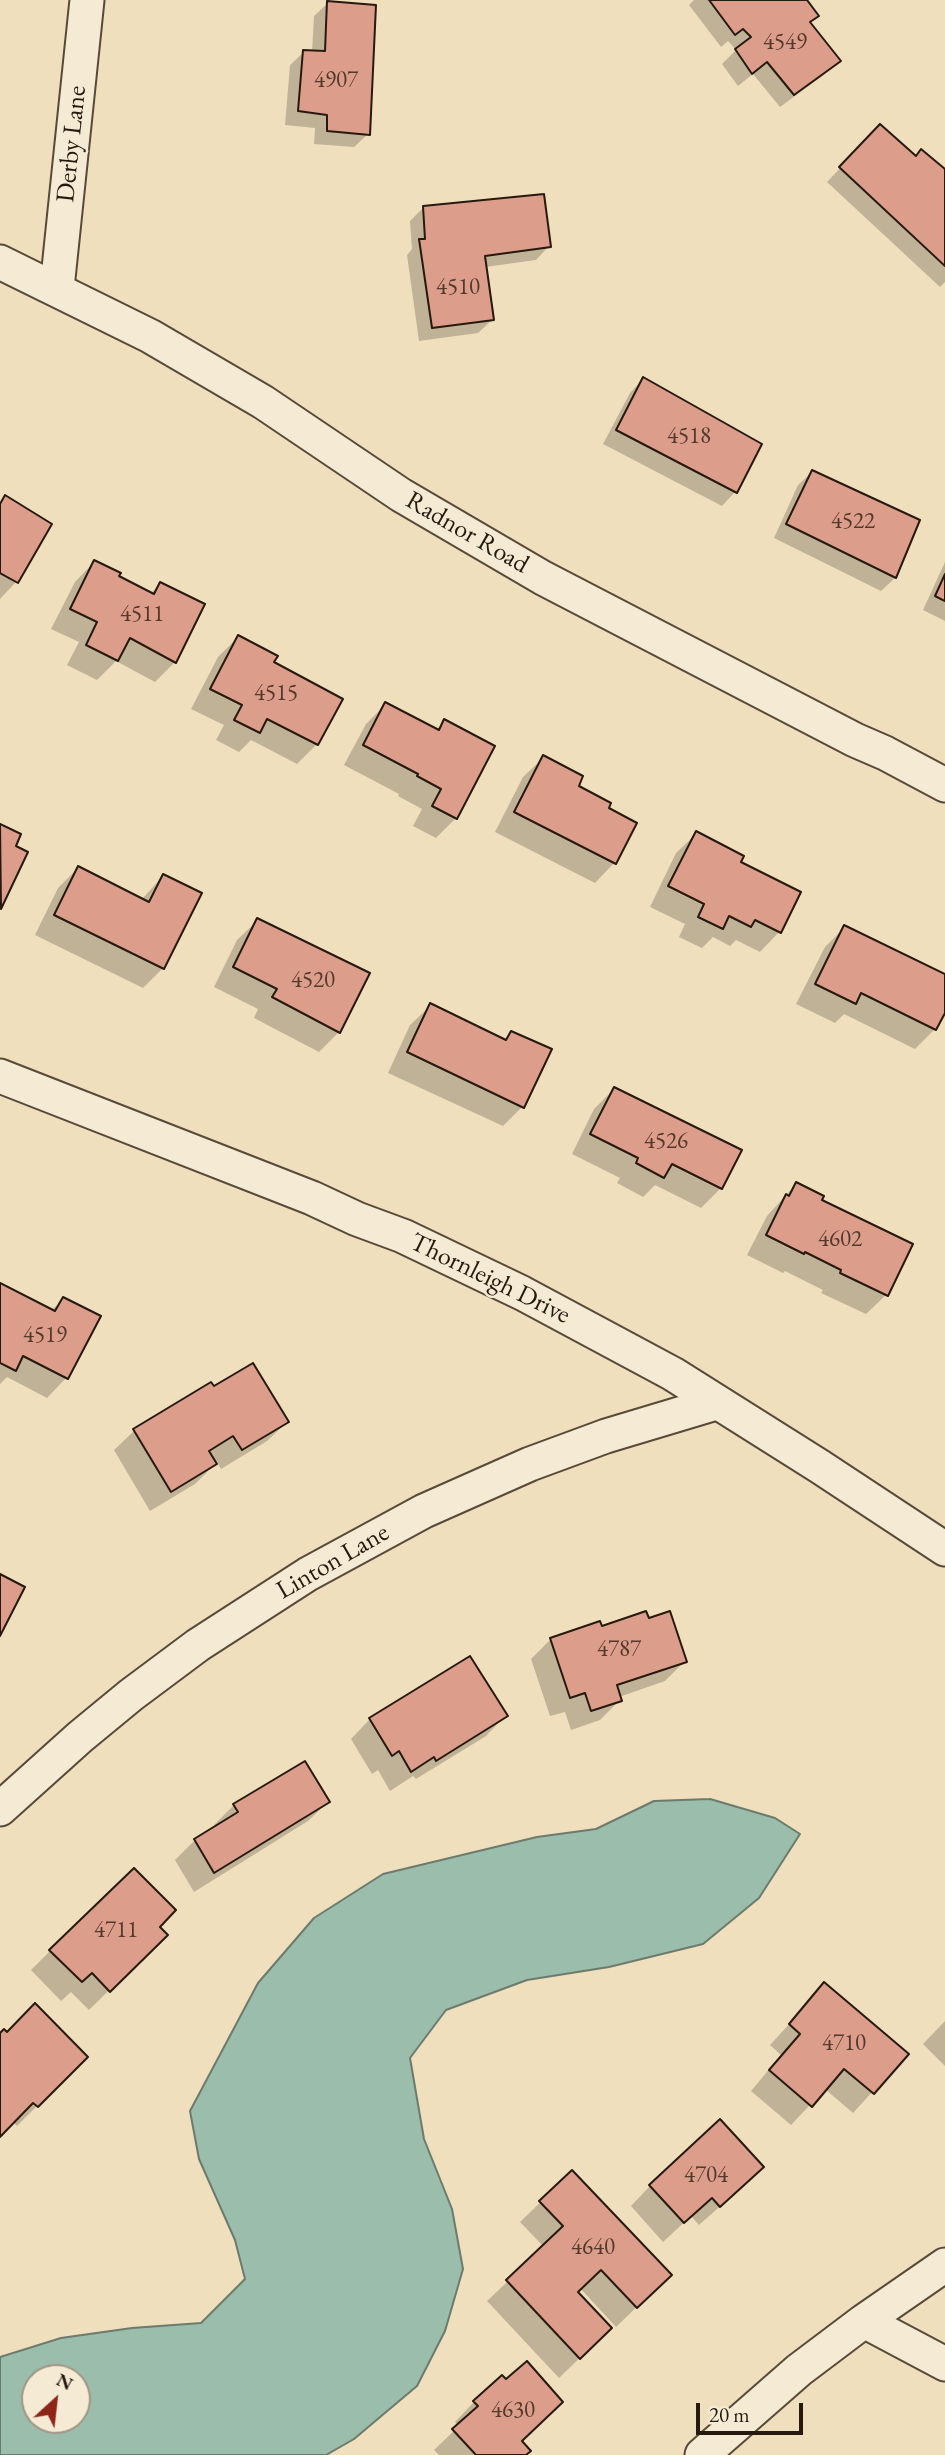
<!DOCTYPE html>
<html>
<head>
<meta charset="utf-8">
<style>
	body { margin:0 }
	#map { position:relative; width:945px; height:2455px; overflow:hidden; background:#efdfbc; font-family:"EB Garamond",serif }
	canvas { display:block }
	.north { position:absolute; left:21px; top:2364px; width:70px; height:70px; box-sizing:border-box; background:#f5ead3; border:2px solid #a29684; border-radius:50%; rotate:27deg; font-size:19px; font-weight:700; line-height:28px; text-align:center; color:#26190e }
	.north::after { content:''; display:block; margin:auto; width:24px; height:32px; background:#8f2418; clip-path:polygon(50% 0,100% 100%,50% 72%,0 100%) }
	.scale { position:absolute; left:696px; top:2403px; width:107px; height:32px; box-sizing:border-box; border:4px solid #26190e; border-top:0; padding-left:9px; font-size:21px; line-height:24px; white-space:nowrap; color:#26190e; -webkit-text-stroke:5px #f5ead3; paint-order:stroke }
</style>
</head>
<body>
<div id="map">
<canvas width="945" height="2455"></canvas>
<div class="north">N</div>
<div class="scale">20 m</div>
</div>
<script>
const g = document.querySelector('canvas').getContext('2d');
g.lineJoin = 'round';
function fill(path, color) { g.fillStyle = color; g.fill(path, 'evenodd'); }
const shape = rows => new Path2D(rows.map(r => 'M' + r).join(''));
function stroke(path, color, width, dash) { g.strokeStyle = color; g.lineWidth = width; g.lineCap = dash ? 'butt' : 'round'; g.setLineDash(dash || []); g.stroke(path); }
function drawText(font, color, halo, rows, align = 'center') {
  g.font = font + ' "EB Garamond",serif'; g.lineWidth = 5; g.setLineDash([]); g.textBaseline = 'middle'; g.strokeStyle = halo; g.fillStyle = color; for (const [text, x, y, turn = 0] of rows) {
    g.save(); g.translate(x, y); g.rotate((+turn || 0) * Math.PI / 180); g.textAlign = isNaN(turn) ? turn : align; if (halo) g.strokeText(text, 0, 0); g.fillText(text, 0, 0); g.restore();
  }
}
const water = shape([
	[710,1799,775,1818,800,1834,759,1898,703,1944,609,1967,527,1980,446,2010,410,2058,424,2139,452,2209,463,2269,445,2331,417,2386,354,2439,326,2455,0,2455,0,2357,61,2338,132,2328,201,2323,245,2279,235,2240,199,2159,190,2111,258,1983,314,1918,383,1874,537,1837,596,1829,654,1801,710,1799],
	[35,2378,77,2378,77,2420,35,2420,35,2378]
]);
fill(water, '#9abdac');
stroke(water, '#6c7b6d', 2);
fill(shape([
	[694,0,805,0,817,16,809,24,838,61,825,74,780,107,753,74,738,86,722,64,736,50,728,41,721,47,689,5],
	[328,3,368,134,354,147,314,144,315,128,285,125,290,65,304,52,312,52,314,16],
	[880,126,915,157,945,172,945,282,940,287,827,182],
	[424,207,549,246,536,260,485,267,492,320,478,333,419,341,407,255,412,249,410,221],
	[643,379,760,445,735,492,722,506,603,444,630,393],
	[812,472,918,521,895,578,881,591,774,538,798,485],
	[5,498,50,524,16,582,0,599,0,503],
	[94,562,116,577,150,594,160,584,175,662,155,682,116,661,97,680,67,665,79,642,51,629,75,582],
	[945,562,945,621,923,610],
	[238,637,272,663,317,744,297,764,251,740,239,752,216,740,224,725,191,709,218,657],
	[386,704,436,730,445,721,456,818,436,838,413,826,422,809,398,796,399,794,344,765,366,724],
	[543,758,606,809,635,823,614,863,595,883,495,832,523,777],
	[0,826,19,835,13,847,26,853,0,906],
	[696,834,739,863,779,932,760,952,736,940,730,946,713,937,702,948,679,937,685,924,650,907,676,853],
	[78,868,141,900,163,876,163,968,143,988,35,935,58,888],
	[257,921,339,1032,319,1052,254,1018,258,1009,214,987,237,940],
	[845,927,945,976,945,1009,935,1029,915,1049,844,1014,835,1023,796,1004,825,947],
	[430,1006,504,1040,511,1033,522,1107,503,1126,388,1073,410,1025],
	[614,1089,721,1188,701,1208,655,1185,643,1197,617,1183,620,1178,572,1154,594,1109],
	[796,1184,819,1200,886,1295,866,1314,821,1293,823,1290,785,1271,783,1273,747,1255,767,1216],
	[0,1285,51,1311,63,1299,98,1317,66,1378,47,1398,7,1377,0,1384],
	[287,1422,267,1441,221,1469,217,1462,195,1484,150,1511,114,1450,134,1431],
	[648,1621,685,1661,665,1681,619,1697,620,1700,600,1720,571,1730,565,1712,550,1716,531,1659,551,1639,600,1628],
	[505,1716,486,1736,416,1779,413,1776,390,1791,378,1770,372,1774,351,1739,370,1719],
	[328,1802,308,1821,194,1892,175,1860,195,1840,216,1827,214,1825,234,1805],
	[158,1927,165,1935,89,2010,71,1992,61,2001,31,1970,50,1951],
	[825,1985,907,2054,853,2113,825,2089,791,2125,751,2091,781,2055,770,2045],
	[945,2021,945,2066,923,2044],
	[0,2035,86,2057,17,2126,13,2122,0,2134],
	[572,2172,650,2294,616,2327,580,2288,576,2293,590,2348,559,2378,487,2301,544,2247,520,2222],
	[650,2186,742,2187,699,2225,691,2216,663,2242,631,2206],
	[474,2402,520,2442,524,2455,439,2455,434,2450,459,2426,455,2422]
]), '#0003');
const building = shape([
	[709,0,807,0,819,16,810,22,841,61,794,95,767,62,752,74,735,49,751,37,743,29,735,35,709,0],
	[327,1,376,5,370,135,327,131,327,115,298,111,303,50,325,51,327,1],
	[880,124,916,156,921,149,945,169,945,266,839,167,880,124],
	[544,194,551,247,485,256,494,320,432,328,419,239,425,239,423,206,544,194],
	[643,377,762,444,737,493,616,430,643,377],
	[812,470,920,520,896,578,786,524,812,470],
	[5,495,52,524,18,583,0,573,0,504,5,495],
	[94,560,121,573,119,576,154,594,160,582,205,604,176,663,130,638,118,661,86,645,97,622,70,609,94,560],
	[945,574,945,601,935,596,945,574],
	[238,635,278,656,274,662,343,699,318,745,267,719,260,733,234,720,242,705,210,689,238,635],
	[385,702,439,730,444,719,495,746,457,819,432,806,441,789,417,776,418,774,363,745,385,702],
	[543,755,583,776,579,786,611,803,609,808,637,823,616,864,514,812,543,755],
	[0,824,21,834,16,846,28,852,1,909,0,824],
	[696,831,744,856,741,862,801,892,781,933,755,920,751,927,729,916,723,929,698,917,704,904,668,886,696,831],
	[78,866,149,902,163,874,202,893,164,969,54,915,78,866],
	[257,918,370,973,340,1033,272,997,277,989,233,967,257,918],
	[844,925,945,974,945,1013,936,1030,861,993,856,1004,815,984,844,925],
	[430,1003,506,1040,511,1031,552,1049,524,1108,407,1052,430,1003],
	[614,1087,742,1150,722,1189,672,1164,664,1178,636,1163,638,1158,590,1134,614,1087],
	[796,1182,824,1196,822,1200,913,1244,888,1296,840,1273,841,1270,805,1252,804,1254,766,1235,786,1194,789,1196,796,1182],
	[0,1283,55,1311,63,1297,101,1316,68,1379,23,1356,16,1371,0,1363,0,1283],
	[253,1363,289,1422,242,1450,233,1436,209,1451,217,1464,171,1492,133,1429,211,1382,214,1386,253,1363],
	[0,1574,25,1587,0,1636,0,1574],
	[646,1611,649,1618,670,1611,687,1662,617,1685,622,1701,591,1711,585,1693,570,1698,550,1638,600,1621,602,1626,646,1611],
	[470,1656,508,1716,436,1761,434,1757,411,1772,399,1751,392,1756,369,1718,470,1656],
	[305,1761,330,1802,214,1873,194,1839,238,1812,233,1804,305,1761],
	[134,1868,176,1910,160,1927,168,1935,110,1992,92,1973,82,1982,49,1950,134,1868],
	[824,1982,909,2054,874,2094,844,2069,812,2107,769,2070,800,2034,789,2024,824,1982],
	[35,2003,88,2057,38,2107,33,2103,0,2137,0,2033,4,2029,7,2032,35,2003],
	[720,2119,764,2167,720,2207,712,2198,684,2223,649,2185,720,2119],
	[572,2170,672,2275,637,2308,601,2270,578,2292,612,2328,580,2359,506,2280,563,2226,539,2201,572,2170],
	[527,2361,563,2402,522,2441,531,2451,526,2455,476,2455,452,2429,478,2406,473,2401,502,2375,506,2379,527,2361]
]);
fill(building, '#dd9d8b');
stroke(building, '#26190e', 2);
const street = shape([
	[0,262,150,336,263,402,401,495,543,578,855,740,885,753,945,785],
	[57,288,87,0],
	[0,1076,312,1198,357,1219,403,1236,522,1293,673,1374,819,1466,945,1549],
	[0,1809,80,1737,131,1695,198,1645,308,1574,424,1511,530,1464,606,1436,716,1403],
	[864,2321,945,2364],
	[702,2455,799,2370,864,2321,945,2265]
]);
stroke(street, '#584a3a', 37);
stroke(street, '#f5ead3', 33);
drawText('23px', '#543a2d', null, [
	["4549",785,43],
	["4907",336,81],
	["4510",458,288],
	["4518",689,437],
	["4522",853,522],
	["4511",142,615],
	["4515",276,694],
	["4520",313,981],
	["4526",666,1142],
	["4602",840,1240],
	["4519",45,1336],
	["4787",619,1650],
	["4711",116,1931],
	["4710",844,2044],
	["4704",706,2176],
	["4640",593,2248],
	["4630",513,2411]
]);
drawText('26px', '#26190e', '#f5ead3', [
	["Derby Lane",72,144,-84],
	["Radnor Road",467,533,30],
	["Thornleigh Drive",490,1279,26],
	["Linton Lane",333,1562,-30]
]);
</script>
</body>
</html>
